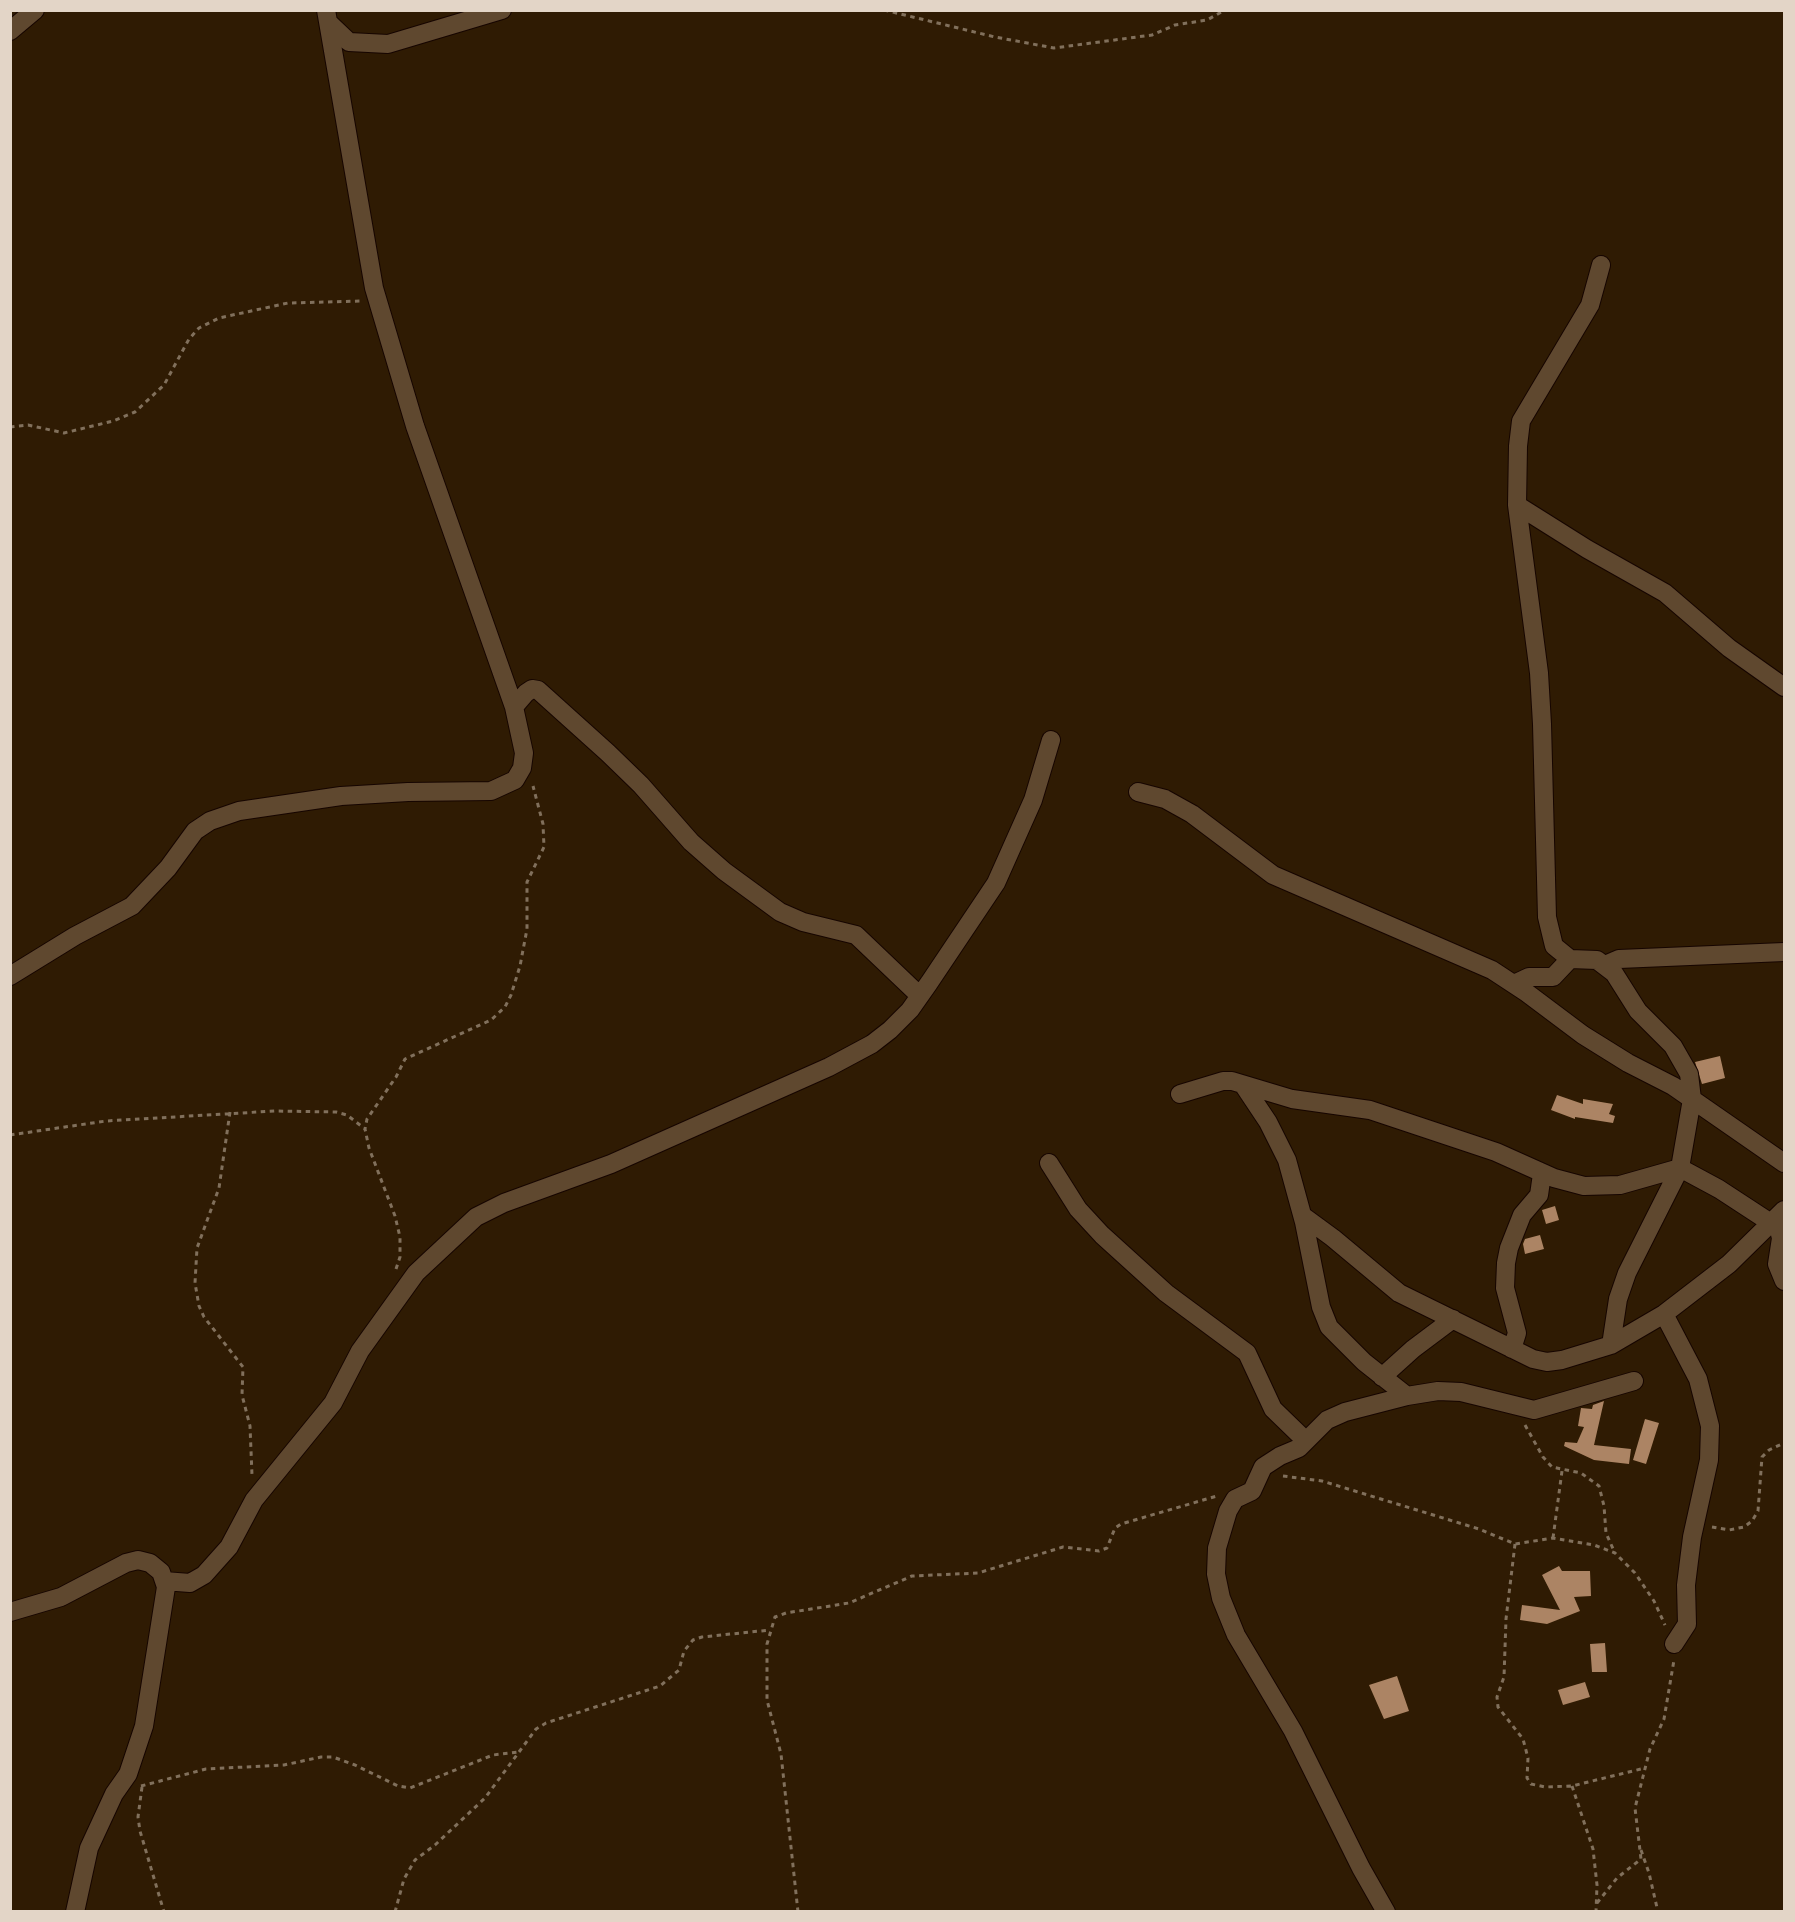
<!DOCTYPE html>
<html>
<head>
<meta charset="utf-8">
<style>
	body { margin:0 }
	#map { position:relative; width:1795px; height:1922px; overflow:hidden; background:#2f1b03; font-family:"Times New Roman",serif }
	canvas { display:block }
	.frame { position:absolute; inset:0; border:12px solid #e3d5c7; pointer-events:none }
</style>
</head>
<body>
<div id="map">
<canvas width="1795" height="1922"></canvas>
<div class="frame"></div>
</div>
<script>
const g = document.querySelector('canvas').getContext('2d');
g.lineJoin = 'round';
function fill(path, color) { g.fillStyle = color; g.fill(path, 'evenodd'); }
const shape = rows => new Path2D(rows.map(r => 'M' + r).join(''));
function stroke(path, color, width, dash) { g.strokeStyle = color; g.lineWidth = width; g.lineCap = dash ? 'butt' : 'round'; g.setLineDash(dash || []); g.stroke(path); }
fill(shape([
	[1720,1056,1725,1078,1702,1084,1695,1062],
	[1557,1095,1583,1104,1583,1099,1613,1104,1609,1114,1615,1116,1613,1123,1575,1117,1575,1119,1551,1110],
	[1555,1206,1559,1220,1546,1224,1542,1210],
	[1540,1235,1544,1249,1525,1254,1523,1244,1525,1239],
	[1604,1401,1594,1445,1631,1449,1629,1464,1594,1460,1564,1446,1565,1442,1577,1443,1584,1427,1578,1426,1581,1408,1592,1409,1593,1405],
	[1645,1419,1659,1423,1646,1464,1633,1460],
	[1559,1566,1562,1571,1590,1571,1591,1596,1574,1597,1580,1611,1547,1624,1520,1620,1522,1605,1560,1610,1542,1575],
	[1605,1643,1607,1672,1592,1672,1590,1644],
	[1397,1676,1409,1711,1384,1719,1369,1685],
	[1585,1682,1590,1697,1563,1705,1558,1690]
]), '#ac8464');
const minor = shape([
	[329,23,349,42,388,44,502,10],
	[10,31,35,10],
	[1517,505,1587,549,1665,593,1729,648,1784,687],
	[514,707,526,693,532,689,538,690,608,753,641,785,691,842,724,871,780,912,803,922,856,935,920,996],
	[1138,792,1165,799,1192,814,1273,875,1492,970,1527,993,1583,1035,1628,1063,1673,1086,1784,1163],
	[1570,959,1554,946,1547,917,1542,724,1539,673,1517,505,1518,446,1521,421,1590,305,1601,265],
	[1605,965,1619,959,1784,952],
	[10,976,75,936,132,906,168,868,195,831,210,821,239,811,341,796,408,792,491,791,515,780,522,768,524,753,514,707,415,426,374,288,326,10],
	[1514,984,1529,977,1553,977,1570,959,1597,960,1614,973,1638,1011,1673,1046,1689,1074,1692,1099,1680,1168,1627,1273,1618,1299,1611,1345],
	[1244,1086,1268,1122,1287,1160,1304,1222,1321,1307,1329,1327,1364,1362,1407,1396],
	[1180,1094,1223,1081,1232,1081,1292,1099,1370,1110,1496,1152,1554,1178,1584,1186,1620,1185,1680,1168,1719,1189,1771,1223],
	[1049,1163,1078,1209,1102,1235,1166,1293,1247,1353,1273,1409,1305,1440],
	[1303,1216,1333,1238,1399,1293,1533,1359,1547,1362,1562,1360,1611,1345,1664,1314,1729,1264,1784,1210],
	[1776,1218,1781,1238,1777,1264,1784,1281],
	[1664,1314,1698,1379,1710,1426,1709,1460,1692,1537,1686,1585,1687,1624,1674,1644],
	[1512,1349,1517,1333,1505,1288,1506,1263,1509,1248,1522,1215,1539,1195,1542,1174],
	[1382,1377,1413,1349,1453,1319],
	[164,1581,190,1583,204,1575,229,1547,254,1500,333,1403,360,1351,416,1273,476,1217,504,1203,611,1164,829,1067,872,1044,890,1030,910,1010,929,983,996,883,1033,800,1051,740],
	[10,1612,61,1597,126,1563,138,1560,150,1563,161,1572,166,1587,144,1726,128,1774,114,1794,89,1848,75,1912],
	[1386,1912,1361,1868,1293,1731,1236,1635,1221,1598,1216,1574,1217,1548,1228,1511,1235,1499,1252,1491,1263,1467,1280,1456,1299,1448,1327,1420,1345,1412,1407,1396,1438,1391,1461,1392,1534,1410,1634,1381]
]);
stroke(minor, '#160500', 20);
stroke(shape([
	[884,10,995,37,1054,48,1152,35,1175,25,1207,20,1225,10],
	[10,427,28,425,64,433,113,421,135,412,164,385,189,339,199,328,219,318,288,303,361,301],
	[230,1112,219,1188,197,1248,195,1283,199,1306,204,1317,243,1367,242,1395,250,1426,252,1475],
	[10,1135,106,1121,275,1111,336,1112,347,1115,365,1129],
	[396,1269,400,1257,400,1237,395,1216,369,1148,365,1129,367,1119,396,1077,405,1059,491,1020,505,1007,511,995,520,966,527,929,527,882,544,847,543,824,533,786],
	[1525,1425,1543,1457,1552,1467,1581,1473,1599,1486,1604,1506,1606,1533,1614,1551],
	[1283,1476,1322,1481,1479,1529,1515,1544,1553,1538,1594,1545,1615,1553,1635,1573,1654,1601,1665,1625],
	[1712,1527,1729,1530,1744,1527,1752,1521,1758,1511,1762,1457,1769,1450,1784,1443],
	[1553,1538,1562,1471],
	[1515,1544,1506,1619,1504,1677,1497,1697,1498,1707,1523,1739,1528,1758,1527,1778,1531,1784,1545,1787,1572,1786,1645,1768],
	[141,1786,206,1769,284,1765,321,1757,333,1757,355,1765,398,1786,410,1788,493,1755,519,1752],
	[1572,1786,1593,1849,1597,1885,1596,1912],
	[142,1787,138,1817,140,1831,164,1912],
	[1641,1850,1649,1873,1658,1912],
	[1597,1903,1617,1878,1641,1859,1635,1808,1650,1749,1664,1719,1674,1660],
	[395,1912,404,1879,415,1860,435,1845,485,1798,536,1729,546,1723,660,1686,679,1670,684,1651,693,1640,702,1637,770,1630],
	[798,1912,781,1754,767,1700,767,1644,775,1617,786,1613,849,1603,912,1576,978,1573,1063,1547,1099,1551,1107,1548,1115,1528,1121,1524,1217,1496]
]), '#81705c', 3, [4.5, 4.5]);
stroke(minor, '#5f482f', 18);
</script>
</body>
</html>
